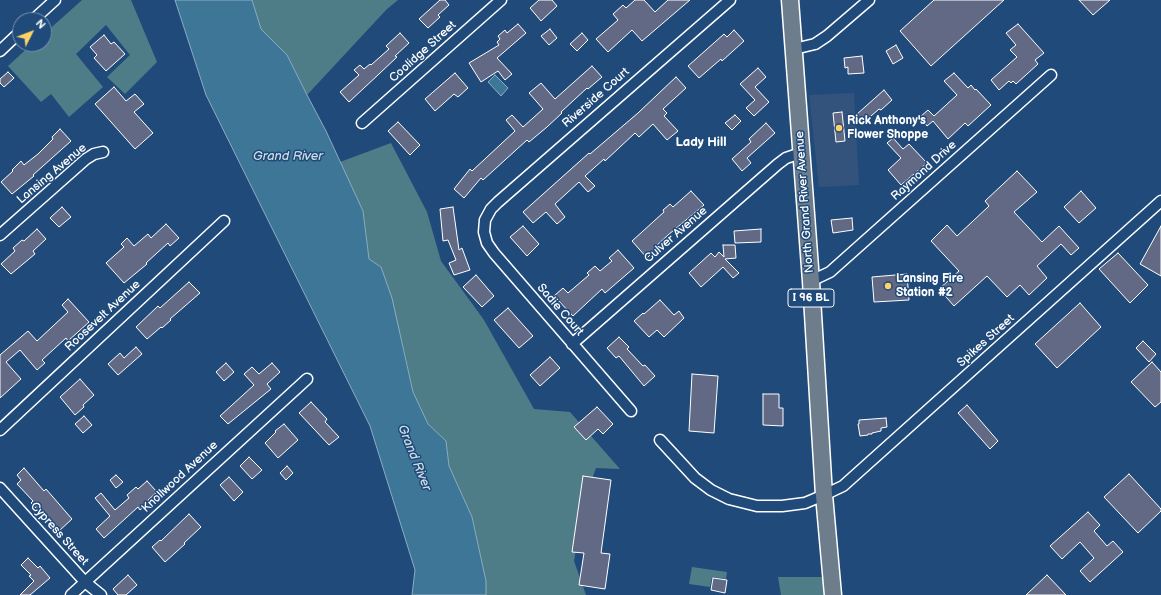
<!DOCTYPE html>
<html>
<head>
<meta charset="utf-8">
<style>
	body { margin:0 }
	#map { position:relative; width:1161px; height:595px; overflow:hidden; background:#1f4a7a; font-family:"Balsamiq Sans",sans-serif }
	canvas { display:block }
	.north { position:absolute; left:12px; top:12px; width:40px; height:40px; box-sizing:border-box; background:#1f4a7a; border:1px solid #7992af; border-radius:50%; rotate:48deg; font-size:11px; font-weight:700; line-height:16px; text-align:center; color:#fff }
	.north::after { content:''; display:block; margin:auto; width:14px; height:18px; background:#ffd166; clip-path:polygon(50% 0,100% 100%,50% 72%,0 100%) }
</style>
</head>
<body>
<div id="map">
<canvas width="1161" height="595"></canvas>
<div class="north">N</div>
</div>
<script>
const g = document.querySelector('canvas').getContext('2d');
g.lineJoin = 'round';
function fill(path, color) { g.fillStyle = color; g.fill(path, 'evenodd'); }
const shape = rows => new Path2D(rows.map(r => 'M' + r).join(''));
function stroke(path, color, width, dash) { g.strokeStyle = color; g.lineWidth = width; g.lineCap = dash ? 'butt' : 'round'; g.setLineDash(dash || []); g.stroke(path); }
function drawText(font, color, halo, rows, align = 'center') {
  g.font = font + ' "Balsamiq Sans",sans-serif'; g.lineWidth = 3; g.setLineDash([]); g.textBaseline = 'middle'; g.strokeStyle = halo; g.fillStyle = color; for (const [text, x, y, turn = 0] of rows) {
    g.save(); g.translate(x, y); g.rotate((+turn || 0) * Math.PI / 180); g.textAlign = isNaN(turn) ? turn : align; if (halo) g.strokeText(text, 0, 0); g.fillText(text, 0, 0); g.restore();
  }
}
fill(shape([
	[854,93,859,185,819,187,809,95]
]), '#33537d');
fill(shape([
	[82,0,131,0,157,62,125,94,107,77,130,55,106,25,76,54,103,87,69,117,51,94,41,102,8,66,32,44,44,44,44,34],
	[252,0,398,0,387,9,307,95,287,55,261,30],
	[391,143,427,212,441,261,484,320,534,409,570,412,620,469,596,468,585,499,574,561,586,595,486,595,486,581,472,517,449,466,446,441,428,424,413,392,404,350,381,267,369,259,363,211,340,162],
	[692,567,727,572,726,579,712,577,710,587,689,584],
	[778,577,832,577,833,595,781,595]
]), '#4e7d88');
const water = shape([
	[175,0,252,0,261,29,287,55,307,95,326,131,363,211,369,259,381,267,392,298,413,392,428,424,446,441,449,466,472,517,486,581,486,595,412,595,415,570,370,426,206,95,175,0],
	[495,75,508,88,501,96,488,82,495,75]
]);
fill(water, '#3e7697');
stroke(water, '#8badc1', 1);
const building = shape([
	[440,0,445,0,449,5,438,15,440,17,428,28,419,19,440,0],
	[539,0,552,0,557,6,541,21,530,8,539,0],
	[635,0,644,0,655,12,668,0,690,0,642,41,632,30,608,52,596,39,618,20,613,14,623,5,626,8,635,0],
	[934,0,1004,0,931,66,900,31,934,0],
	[1079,0,1110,0,1093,15,1079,0],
	[518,24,526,33,497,58,512,74,505,80,498,71,481,82,469,63,499,45,497,42,500,39,498,36,505,30,507,33,518,24],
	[1018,24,1044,53,1035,60,1038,64,1016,84,1013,81,1011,83,1009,81,999,90,991,80,1017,57,1010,50,1016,45,1006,33,1018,24],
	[550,29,557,38,549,45,541,36,550,29],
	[734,30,744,41,722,61,721,59,699,78,688,66,724,34,727,37,734,30],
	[400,33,409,43,395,56,397,57,379,74,349,102,340,92,359,75,354,70,360,65,364,69,370,64,371,65,389,49,386,46,400,33],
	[582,33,588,40,577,51,570,44,582,33],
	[104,35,111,44,114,42,125,54,106,71,94,58,97,55,90,47,104,35],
	[896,45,903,58,893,64,886,51,896,45],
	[862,56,864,73,848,74,848,67,845,68,844,58,862,56],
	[592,66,602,77,588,89,587,88,561,112,562,113,547,127,529,142,527,140,483,180,481,178,464,198,454,189,470,169,472,171,515,131,506,120,512,115,523,127,543,109,529,93,541,83,555,99,592,66],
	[758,68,766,77,755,87,769,102,754,116,746,108,755,100,740,84,758,68],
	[8,72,14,78,4,87,0,83,0,79,8,72],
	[455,73,468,88,458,97,454,94,435,111,425,99,455,73],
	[954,73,968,88,971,85,975,90,976,89,991,105,968,126,965,123,948,139,933,121,927,126,920,117,928,110,934,116,957,95,944,81,954,73],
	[676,77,686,88,663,109,667,113,664,116,678,131,667,140,653,124,639,137,635,133,605,161,604,159,585,176,595,186,588,192,579,182,555,204,565,217,557,224,546,212,533,223,523,212,589,153,590,154,638,113,676,77],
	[114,87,126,101,135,94,144,104,134,112,153,133,135,149,95,104,114,87],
	[884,90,892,100,881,110,879,109,863,123,856,115,884,90],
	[842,112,845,141,836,142,833,113,842,112],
	[735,115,741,121,732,130,725,123,735,115],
	[398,122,420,145,410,155,388,131,398,122],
	[766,123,775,133,747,158,751,163,742,171,732,159,751,142,749,139,766,123],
	[60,129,71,141,33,175,34,176,12,194,1,182,13,171,12,170,21,161,24,165,38,154,53,139,52,137,60,129],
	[893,138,903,149,909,144,927,163,901,185,888,170,901,158,887,143,893,138],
	[1017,171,1037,192,1014,212,1042,242,1059,226,1079,248,1071,255,1061,244,1037,266,1047,278,1029,295,1020,285,1007,297,987,276,954,306,939,289,959,271,931,241,947,225,957,236,989,206,985,201,1017,171],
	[691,191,704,205,668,235,654,248,655,250,647,258,632,241,664,212,663,210,670,204,673,207,691,191],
	[1081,191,1096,208,1079,223,1064,207,1081,191],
	[62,207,71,217,59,227,50,218,62,207],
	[453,207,459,250,462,248,470,270,454,275,449,263,456,260,448,240,443,241,440,209,453,207],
	[852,218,853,230,833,233,831,220,852,218],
	[166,224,179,238,170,246,168,243,146,263,147,264,124,283,106,263,124,247,121,244,127,238,134,246,148,234,151,238,166,224],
	[523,226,539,244,527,256,510,237,523,226],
	[1161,226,1161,276,1140,264,1161,226],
	[37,229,46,239,33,251,35,254,11,274,1,264,15,251,13,248,22,240,24,241,37,229],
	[761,229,761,242,735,243,734,231,761,229],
	[723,245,735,245,736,258,725,259,739,273,733,278,723,267,701,287,689,273,711,253,715,257,719,252,724,257,723,245],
	[618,250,634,268,605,293,602,289,573,316,554,296,563,288,568,293,589,275,587,273,595,266,600,271,612,261,609,258,618,250],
	[1118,253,1148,285,1130,303,1099,269,1118,253],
	[907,274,909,300,874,302,872,277,907,274],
	[476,275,494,296,482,307,463,287,476,275],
	[189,282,200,293,170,319,171,320,162,328,161,327,147,339,136,327,158,306,160,308,189,282],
	[68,299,89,322,68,341,66,338,42,360,45,363,37,370,20,350,6,362,21,379,0,398,0,355,28,331,37,341,68,312,62,305,68,299],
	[660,300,674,315,679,311,684,318,664,337,657,330,649,337,634,321,643,313,644,314,660,300],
	[1080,303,1101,327,1057,368,1035,344,1080,303],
	[508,308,533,336,519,348,494,320,508,308],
	[619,337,629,347,627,349,643,366,645,365,655,376,644,386,619,356,616,358,607,348,619,337],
	[1143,341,1156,354,1149,362,1136,348,1143,341],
	[136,347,142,354,118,375,108,364,120,353,124,358,136,347],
	[550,357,560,368,540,386,530,375,550,357],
	[1152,362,1161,372,1161,402,1155,407,1131,382,1152,362],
	[226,363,234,372,224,381,216,372,226,363],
	[272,363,280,372,267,384,271,389,228,424,220,416,254,385,244,374,252,367,259,374,272,363],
	[692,374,718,376,714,433,689,431,692,374],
	[80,379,94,395,83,405,84,407,75,415,60,397,80,379],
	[763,394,779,394,779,408,783,408,783,426,763,425,763,394],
	[311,402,327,419,325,422,339,437,329,445,299,413,311,402],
	[967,405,998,441,990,449,958,413,967,405],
	[597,407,613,424,603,434,598,429,586,440,574,427,597,407],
	[84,416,92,425,83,433,75,424,84,416],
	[886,418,887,427,881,428,881,431,872,433,872,434,868,434,868,435,860,436,858,424,859,424,859,420,886,418],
	[284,424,298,440,278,458,265,443,276,432,275,431,284,424],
	[249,457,262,470,252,479,240,466,249,457],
	[287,466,293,473,286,480,280,473,287,466],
	[24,468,44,491,46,489,72,519,59,531,39,509,38,510,31,503,33,501,17,484,21,480,17,475,24,468],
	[1129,474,1161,509,1161,511,1138,533,1104,497,1129,474],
	[116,475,123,482,116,488,110,480,116,475],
	[583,476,611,480,601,553,610,554,605,589,579,585,584,553,572,552,583,476],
	[229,477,243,492,234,501,220,485,229,477],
	[147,481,157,492,148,500,149,502,140,510,138,507,104,538,96,529,110,516,95,498,101,493,115,510,129,498,127,495,136,487,138,489,147,481],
	[1088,512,1100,525,1094,531,1107,546,1113,541,1123,552,1090,582,1080,571,1094,558,1080,542,1062,559,1050,546,1088,512],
	[189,514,201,527,184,543,185,544,165,562,152,547,160,540,161,541,189,514],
	[28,558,38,568,40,566,50,578,30,595,20,595,34,581,29,576,31,575,21,565,28,558],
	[128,575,137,585,126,595,118,595,113,589,128,575],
	[1047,575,1066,595,1026,595,1047,575],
	[713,578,727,580,725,593,711,590,713,578]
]);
fill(building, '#616984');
stroke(building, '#fff', 1);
const minor = shape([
	[33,20,55,0],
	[794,49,815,44,827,36,869,0],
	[0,51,20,32],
	[362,123,501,0],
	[0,235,86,159,94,154,103,152],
	[811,281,830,272,1051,75],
	[572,344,778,164,786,158,801,153],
	[631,411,494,253,487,243,484,232,485,220,491,209,498,202,730,0],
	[0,430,224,221],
	[660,440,695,478,711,490,729,499,757,506,782,506,805,503,824,495,843,486,1161,201],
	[0,488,85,582,101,595],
	[71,595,307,379]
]);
const primary = shape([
	[790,0,811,281,824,495,833,595]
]);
stroke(minor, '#fff', 13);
stroke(primary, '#fff', 19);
stroke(minor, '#1f4a7a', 10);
stroke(primary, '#6d7d8c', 16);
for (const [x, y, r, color] of [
	[839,128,4,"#ffd166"],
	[888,286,4,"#ffd166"]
]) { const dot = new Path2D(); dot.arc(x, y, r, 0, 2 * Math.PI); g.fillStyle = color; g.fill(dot); stroke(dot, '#1f4a7a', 1.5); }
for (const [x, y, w] of [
	[811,298,46]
]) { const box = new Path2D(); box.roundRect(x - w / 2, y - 9, w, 18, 3); g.fillStyle = '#1f4a7a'; g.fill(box); stroke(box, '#fff', 1); }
drawText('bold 11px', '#fff', null, [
	["I 96 BL",811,298]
]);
drawText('12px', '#fff', '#1f4a7a', [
	["Coolidge Street",423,52,-42],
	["Riverside Court",596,98,-41],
	["Raymond Drive",924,171,-42],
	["Lansing Avenue",52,174,-40],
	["North Grand River Avenue",805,202,-94],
	["Culver Avenue",676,235,-41],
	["Sadie Court",560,310,49],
	["Roosevelt Avenue",103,316,-43],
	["Spikes Street",986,341,-42],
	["Knollwood Avenue",180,477,-43],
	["Cypress Street",59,534,48]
]);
drawText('bold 12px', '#fff', '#1f4a7a', [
	["Rick Anthony's",847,121],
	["Flower Shoppe",847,135],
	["Lansing Fire",896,279],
	["Station #2",896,293]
], 'left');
drawText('bold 13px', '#fff', '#1f4a7a', [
	["Lady Hill",701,143]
]);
drawText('italic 13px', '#cfdde5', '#1f4a7a', [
	["Grand River",288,157],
	["Grand River",414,458,68]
]);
</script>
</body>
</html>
